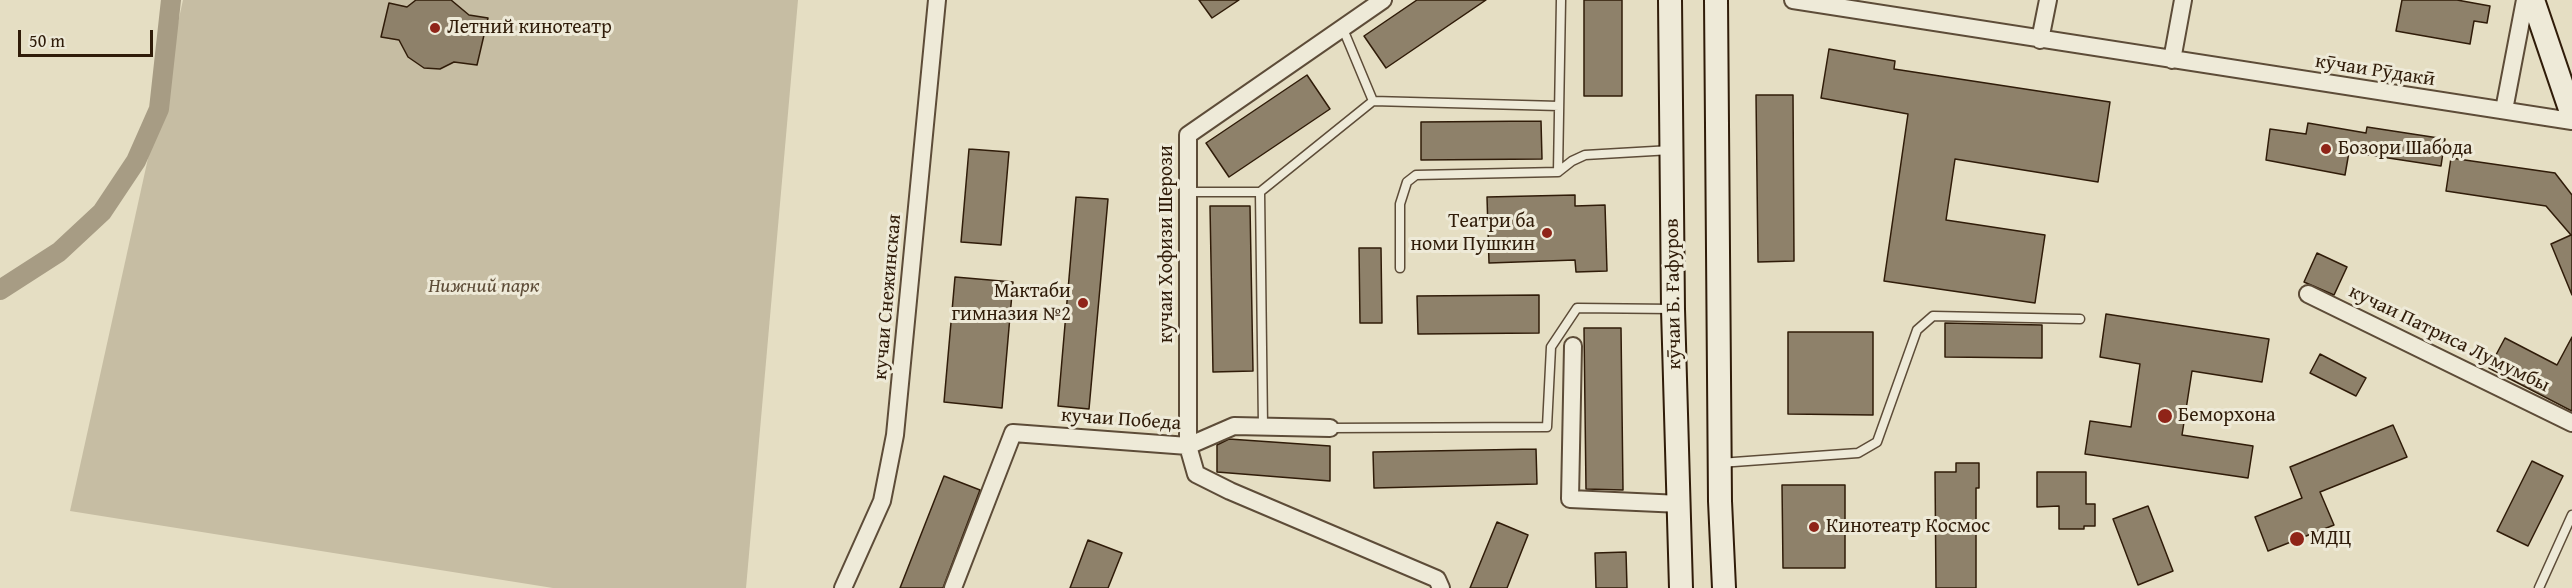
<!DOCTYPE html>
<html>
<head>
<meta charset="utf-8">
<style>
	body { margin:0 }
	#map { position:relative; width:2572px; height:588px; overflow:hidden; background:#e5dec3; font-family:"Gentium Book Plus",serif }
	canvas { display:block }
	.scale { position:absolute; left:18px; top:30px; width:135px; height:27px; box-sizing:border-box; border:3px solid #301c09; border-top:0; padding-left:8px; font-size:18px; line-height:21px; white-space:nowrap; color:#301c09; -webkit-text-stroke:4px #eeead8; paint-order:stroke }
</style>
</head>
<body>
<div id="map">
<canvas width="2572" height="588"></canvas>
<div class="scale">50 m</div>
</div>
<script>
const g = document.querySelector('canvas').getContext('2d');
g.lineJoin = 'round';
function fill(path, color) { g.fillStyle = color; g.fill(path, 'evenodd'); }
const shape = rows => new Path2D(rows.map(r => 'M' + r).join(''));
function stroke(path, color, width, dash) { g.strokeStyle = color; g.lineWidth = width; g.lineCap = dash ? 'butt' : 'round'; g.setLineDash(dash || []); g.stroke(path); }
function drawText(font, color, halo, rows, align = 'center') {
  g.font = font + ' "Gentium Book Plus",serif'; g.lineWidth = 6; g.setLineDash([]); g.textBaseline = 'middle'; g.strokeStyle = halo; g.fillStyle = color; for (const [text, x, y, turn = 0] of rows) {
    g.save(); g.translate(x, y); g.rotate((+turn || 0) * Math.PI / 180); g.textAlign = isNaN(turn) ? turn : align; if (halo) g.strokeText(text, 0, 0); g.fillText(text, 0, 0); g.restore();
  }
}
fill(shape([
	[183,0,798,0,746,588,553,588,70,511]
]), '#c6bda3');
stroke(shape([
	[0,290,59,252,102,212,136,161,159,109,171,0]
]), '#a79c84', 20);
const building = shape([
	[416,0,451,0,469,15,488,18,477,65,454,62,440,69,424,68,408,57,399,40,381,37,389,3,407,7,416,0],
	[1199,0,1239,0,1212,18,1199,0],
	[1417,0,1486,0,1386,68,1364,36,1417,0],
	[1584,0,1622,0,1622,96,1584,96,1584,0],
	[2402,0,2457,0,2490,6,2487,23,2474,21,2470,44,2396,31,2402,0],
	[1829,49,1895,61,1894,69,2110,102,2098,182,1955,159,1946,220,2045,235,2035,303,1884,281,1908,114,1821,98,1829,49],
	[1307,75,1330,109,1229,177,1206,143,1307,75],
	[1756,95,1793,95,1794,261,1758,262,1756,95],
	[1541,121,1542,159,1421,160,1421,122,1541,121],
	[2308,123,2366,133,2367,127,2445,139,2441,166,2349,152,2345,175,2266,160,2270,129,2306,134,2308,123],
	[969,149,1009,152,1001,245,961,242,969,149],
	[2451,158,2555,173,2572,195,2572,295,2551,244,2571,235,2546,206,2446,191,2451,158],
	[1575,195,1575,206,1605,205,1607,271,1576,272,1575,260,1489,263,1487,197,1575,195],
	[1076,197,1108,199,1089,409,1058,406,1076,197],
	[1210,206,1250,206,1253,371,1213,372,1210,206],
	[1359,248,1381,248,1382,323,1360,323,1359,248],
	[2317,253,2347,267,2334,295,2304,282,2317,253],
	[955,277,1013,282,1002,408,944,402,955,277],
	[1539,295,1539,333,1418,334,1417,296,1539,295],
	[2106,314,2269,339,2262,382,2192,371,2182,435,2253,446,2248,478,2085,454,2090,421,2131,427,2140,364,2100,357,2106,314],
	[1945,323,2042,325,2042,358,1945,357,1945,323],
	[1584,328,1621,328,1623,490,1586,489,1584,328],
	[1788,332,1873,332,1873,415,1788,414,1788,332],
	[2572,337,2572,411,2489,368,2505,338,2557,365,2572,337],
	[2320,354,2366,378,2356,396,2310,373,2320,354],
	[2393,425,2407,457,2320,492,2334,525,2268,551,2255,517,2302,498,2290,467,2393,425],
	[1229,439,1330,446,1330,481,1217,472,1217,445,1229,439],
	[1536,449,1537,484,1374,488,1373,452,1536,449],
	[2532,461,2563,476,2528,546,2497,531,2532,461],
	[1956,463,1979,463,1979,488,1976,488,1976,588,1936,588,1935,472,1956,472,1956,463],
	[2037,472,2086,472,2086,504,2095,504,2095,526,2084,526,2084,529,2059,529,2059,506,2037,507,2037,472],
	[944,476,980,490,943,588,900,588,944,476],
	[1782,485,1845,485,1845,568,1783,568,1782,485],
	[2148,506,2173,571,2138,585,2113,519,2148,506],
	[1497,522,1528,535,1507,588,1470,588,1497,522],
	[1088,540,1122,553,1108,588,1070,588,1088,540],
	[1626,552,1627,588,1596,588,1595,553,1626,552]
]);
fill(building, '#8e816a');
stroke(building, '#301c09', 1.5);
const lane = shape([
	[1343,29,1373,101],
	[1558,172,1561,0],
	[1188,192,1260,192],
	[1400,268,1400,204,1407,182,1416,175,1558,172,1572,161,1585,155,1671,150],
	[1263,426,1260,192,1373,101,1559,106],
	[1330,428,1547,427,1551,347,1577,308,1673,309],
	[1720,463,1858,453,1877,442,1917,330,1933,316,2080,319],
	[2539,588,2572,515]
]);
const street = shape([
	[1383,0,1188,135,1188,446,1196,474,1230,491,1437,579,1441,588],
	[1793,0,2572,121],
	[2040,40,2048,0],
	[2172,60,2183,0],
	[2504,110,2525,0],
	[2308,294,2572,423],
	[1573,346,1570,499,1681,504],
	[843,588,882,501,895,435,937,0],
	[953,588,1013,433,1188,446,1234,426,1330,428]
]);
const secondary = shape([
	[1670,0,1673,309,1681,588],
	[1716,0,1720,501,1724,588],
	[2533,0,2572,115]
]);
stroke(lane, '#5d4c38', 11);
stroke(street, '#5d4c38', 20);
stroke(secondary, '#301c09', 26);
stroke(lane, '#eeead8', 8);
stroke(street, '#eeead8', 16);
stroke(secondary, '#eeead8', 22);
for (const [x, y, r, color] of [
	[435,28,6,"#8f2418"],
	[2326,149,6,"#8f2418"],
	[1547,233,6,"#8f2418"],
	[1083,303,6,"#8f2418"],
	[2165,416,8,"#8f2418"],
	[1814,527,6,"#8f2418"],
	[2297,539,8,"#8f2418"]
]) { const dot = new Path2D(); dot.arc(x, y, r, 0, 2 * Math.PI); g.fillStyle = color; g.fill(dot); stroke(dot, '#eeead8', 2); }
drawText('20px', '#301c09', '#eeead8', [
	["Летний кинотеатр",447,28],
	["Бозори Шабода",2338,149],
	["Театри ба",1535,222,"right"],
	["номи Пушкин",1535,245,"right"],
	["Мактаби",1071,292,"right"],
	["гимназия №2",1071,315,"right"],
	["Беморхона",2178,416],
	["Кинотеатр Космос",1826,527],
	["МДЦ",2310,539]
], 'left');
drawText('20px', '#301c09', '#eeead8', [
	["кӯчаи Рӯдакӣ",2375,71,9],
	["кучаи Хофизи Шерози",1167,244,-90],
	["кӯчаи Б. Ғафуров",1674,294,-91],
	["кучаи Снежинская",888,297,-85],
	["кучаи Патриса Лумумбы",2449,339,26],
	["кучаи Победа",1121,420,4]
]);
drawText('italic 20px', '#5d4c37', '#eeead8', [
	["Нижний парк",484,287]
]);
</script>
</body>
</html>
